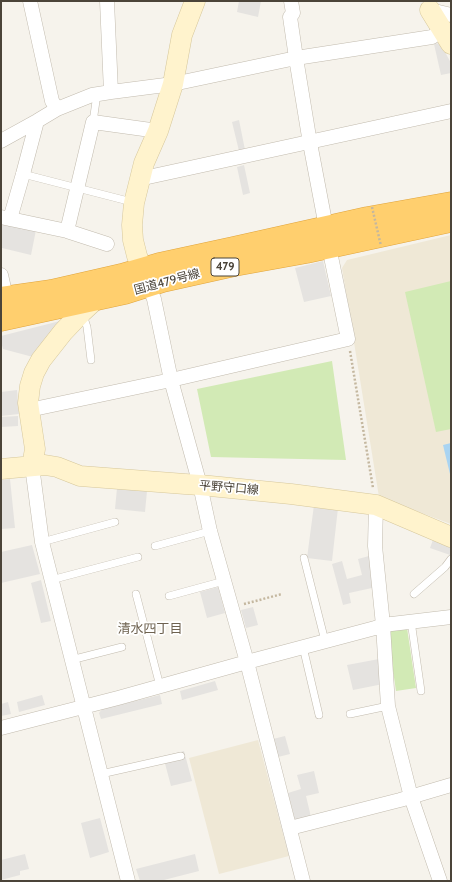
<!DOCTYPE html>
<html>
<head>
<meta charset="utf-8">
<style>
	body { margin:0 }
	#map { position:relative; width:452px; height:882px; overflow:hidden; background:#f6f3ec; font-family:Cabin,sans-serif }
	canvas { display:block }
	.frame { position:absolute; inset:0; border:2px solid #4b4439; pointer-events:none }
</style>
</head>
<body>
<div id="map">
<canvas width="452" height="882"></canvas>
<div class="frame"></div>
</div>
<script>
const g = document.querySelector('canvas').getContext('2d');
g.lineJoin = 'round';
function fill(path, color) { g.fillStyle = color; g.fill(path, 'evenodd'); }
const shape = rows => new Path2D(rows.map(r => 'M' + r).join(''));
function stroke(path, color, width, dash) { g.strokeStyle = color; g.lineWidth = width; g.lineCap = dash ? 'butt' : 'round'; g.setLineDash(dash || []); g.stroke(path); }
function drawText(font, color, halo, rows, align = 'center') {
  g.font = font + ' Cabin,"Noto Sans JP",sans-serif'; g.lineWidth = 3.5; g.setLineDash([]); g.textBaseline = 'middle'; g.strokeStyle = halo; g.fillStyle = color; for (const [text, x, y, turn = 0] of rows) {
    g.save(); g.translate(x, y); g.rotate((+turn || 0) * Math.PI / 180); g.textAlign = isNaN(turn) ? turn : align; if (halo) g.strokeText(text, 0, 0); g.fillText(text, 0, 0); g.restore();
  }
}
fill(shape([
	[451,235,451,524,379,497,342,268,347,260],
	[258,740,289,856,219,874,189,758]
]), '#efe8d6');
fill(shape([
	[451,281,451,429,436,432,405,292],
	[332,361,346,460,211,457,197,389],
	[407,628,416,688,396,691,388,637,391,631]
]), '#d2eab5');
fill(shape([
	[239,1,261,1,258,17,237,12],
	[440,43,451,63,451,73,441,75,434,44],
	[239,120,245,150,239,151,232,122],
	[244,165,250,193,243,195,237,167],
	[1,223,36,230,31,255,2,248],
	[323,261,331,296,304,302,295,268],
	[60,321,33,357,3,349,1,342,1,336],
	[17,390,19,414,1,416,1,392],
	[18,416,18,426,1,427,1,417],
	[10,479,15,528,1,529,1,480],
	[117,488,147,491,145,512,115,509],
	[314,505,338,508,332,561,307,558],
	[434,537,451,544,450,555,430,548],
	[32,545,40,574,1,583,1,552],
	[369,556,372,588,349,593,351,603,343,605,332,564,342,561,347,579,362,575,358,559],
	[41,580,51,621,41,623,31,583],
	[218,587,225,613,207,618,200,592],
	[253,607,258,625,246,628,241,610],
	[379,659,383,684,353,690,347,665],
	[215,681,218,690,182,700,180,691],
	[42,695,45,705,19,712,17,702],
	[160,695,162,704,101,719,99,713,102,709],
	[8,702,11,714,1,716,1,704],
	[285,736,290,754,278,757,273,739],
	[184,751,192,781,171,786,163,756],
	[314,771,319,793,306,796,311,817,295,821,288,793,301,789,297,775],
	[100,818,109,852,90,858,81,823],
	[25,854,29,869,20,871,20,875,1,880,1,860],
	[195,854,199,871,160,881,140,881,136,869]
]), '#e5e3e0');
fill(shape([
	[451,443,451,474,450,474,443,445]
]), '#a9d4f2');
const lane = shape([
	[93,122,97,94],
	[23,174,132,202],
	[83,315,87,327,91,360],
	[42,542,115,522],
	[155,546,210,531],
	[304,558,325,641],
	[51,580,138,557],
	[136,594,160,686],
	[414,594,445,567,451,559],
	[169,596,224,581],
	[411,621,421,691],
	[303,647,319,715],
	[71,660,122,647],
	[350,714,388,706],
	[101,774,181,756]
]);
const street = shape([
	[30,1,52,101,57,109],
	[107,1,111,92],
	[291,1,293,13,290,17,296,58,310,143,326,227],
	[429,7,430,10,451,15],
	[1,141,37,121,57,109,92,95,111,92,173,84,296,58,432,37,442,30],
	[139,179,451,111],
	[1,217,67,231,107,244],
	[10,219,23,174,37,121],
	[67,231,93,122,158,131],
	[1,275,6,297],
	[149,286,154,299,171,380,200,485,210,531,247,662,303,881],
	[29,410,171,380,348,339,329,247],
	[32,466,42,542,128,881],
	[376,505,375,546,383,625,388,706,411,797,440,881],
	[1,728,118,698,247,662,375,628,383,625,451,617],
	[290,828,400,800,451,785]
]);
const secondary = shape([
	[430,10,451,44],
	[148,283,137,256,133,240,132,225,134,203,144,163,158,131,173,84,182,35,195,1],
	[32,466,35,449,28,403,30,386,34,373,41,360,63,332,82,312,96,299],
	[1,469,45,465,57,467,80,476,185,484,200,485,291,494,376,505,451,537]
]);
const highway = shape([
	[1,298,51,291,121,275,159,264,233,248,367,218,451,203],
	[1,320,125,293,163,281,235,265,307,252,451,221]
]);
stroke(lane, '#c2bbae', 8);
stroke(street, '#c2bbae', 15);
stroke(secondary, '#d6c79b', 21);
stroke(highway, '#e0a43c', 23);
stroke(shape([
	[350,351,373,488],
	[244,604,282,594]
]), '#c4b79f', 2.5, [2, 2]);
stroke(lane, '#fff', 7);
stroke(street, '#fff', 14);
stroke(secondary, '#fff3cd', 20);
stroke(highway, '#ffcf6e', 22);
stroke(shape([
	[372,207,381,246]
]), '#c4b79f', 2.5, [2, 2]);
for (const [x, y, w] of [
	[225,267,28]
]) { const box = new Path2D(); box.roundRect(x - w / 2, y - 9, w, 18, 3); g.fillStyle = '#fff'; g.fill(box); stroke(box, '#4b4439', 1); }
drawText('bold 11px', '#4b4439', null, [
	["479",225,267]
]);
drawText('12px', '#4b4439', '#fff', [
	["国道479号線",167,282,-15],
	["平野守口線",229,488,5]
]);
drawText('13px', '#6e6250', '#fff', [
	["清水四丁目",150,629]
]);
</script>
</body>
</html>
